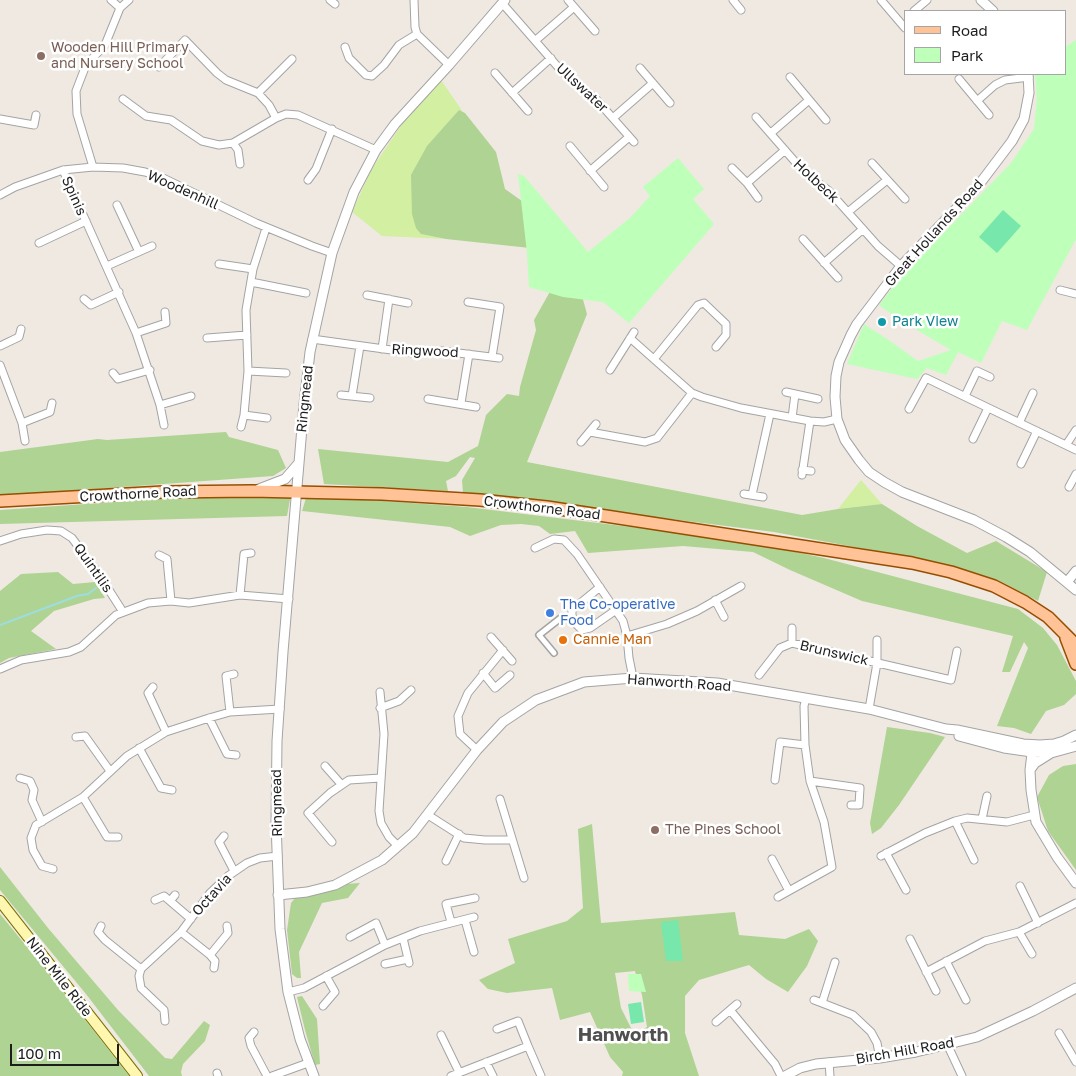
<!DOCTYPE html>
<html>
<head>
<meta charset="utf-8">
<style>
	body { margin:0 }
	#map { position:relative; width:1076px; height:1076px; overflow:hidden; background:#efe9e2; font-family:"Golos Text",sans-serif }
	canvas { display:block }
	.legend { position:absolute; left:904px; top:10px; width:162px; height:65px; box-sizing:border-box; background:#fff; border:1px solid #a5a5a5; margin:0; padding:6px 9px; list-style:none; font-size:15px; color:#1d1d1d }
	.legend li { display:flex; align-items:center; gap:10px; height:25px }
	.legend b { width:25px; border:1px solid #a5a5a5 }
	.scale { position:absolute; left:10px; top:1044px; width:109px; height:22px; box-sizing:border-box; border:2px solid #1d1d1d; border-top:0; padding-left:6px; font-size:15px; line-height:18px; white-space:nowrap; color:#1d1d1d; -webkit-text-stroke:4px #fff; paint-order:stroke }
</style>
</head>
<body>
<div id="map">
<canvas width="1076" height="1076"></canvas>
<ul class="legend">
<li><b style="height:6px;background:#ffc397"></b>Road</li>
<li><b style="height:14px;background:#beffb9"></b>Park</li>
</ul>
<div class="scale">100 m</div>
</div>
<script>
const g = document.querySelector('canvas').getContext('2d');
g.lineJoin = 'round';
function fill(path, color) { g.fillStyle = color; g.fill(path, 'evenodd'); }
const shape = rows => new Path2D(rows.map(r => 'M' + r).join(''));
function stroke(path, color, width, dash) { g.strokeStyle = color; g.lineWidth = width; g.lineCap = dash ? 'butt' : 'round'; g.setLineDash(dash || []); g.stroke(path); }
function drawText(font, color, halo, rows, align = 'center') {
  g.font = font + ' "Golos Text",sans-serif'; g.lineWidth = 5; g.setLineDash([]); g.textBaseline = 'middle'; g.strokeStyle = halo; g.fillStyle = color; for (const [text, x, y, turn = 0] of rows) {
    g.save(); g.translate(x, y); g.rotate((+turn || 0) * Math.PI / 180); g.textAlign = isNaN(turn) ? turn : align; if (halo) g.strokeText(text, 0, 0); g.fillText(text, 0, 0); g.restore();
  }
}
fill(shape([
	[441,80,463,112,459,110,446,126,421,234,446,239,382,236,352,212,371,170,404,121],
	[861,480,882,504,838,509]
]), '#d3efa2');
fill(shape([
	[459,110,465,113,496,152,505,189,550,221,558,251,446,239,421,234,416,228,412,214,411,175,427,146],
	[552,288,582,296,587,314,527,462,802,515,838,509,882,504,917,526,967,553,996,541,1047,572,1038,601,998,580,918,559,774,532,463,493,462,480,475,458,470,457,456,476,446,481,448,491,324,484,318,449,448,462,478,446,486,415,507,394,519,396,520,387,536,330,534,320],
	[226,432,229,437,278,450,286,468,273,476,0,496,0,452,98,439,107,440],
	[229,494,291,494,287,516,0,524,0,510],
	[306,498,370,500,467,507,738,540,824,558,1018,609,1043,628,1057,645,1076,681,1076,694,1064,705,1046,711,1031,734,1014,728,997,726,1028,648,1024,642,1010,672,1002,672,1013,636,862,601,790,570,753,552,683,546,588,553,575,531,550,534,539,526,521,524,501,525,470,536,450,527,302,511],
	[58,572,73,584,95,582,105,598,94,599,54,611,31,631,56,649,9,658,0,663,0,591,21,574],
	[887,727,930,733,945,737,899,805,881,828,872,834,870,823],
	[1076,764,1076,870,1048,831,1037,797,1049,775,1063,766],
	[592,824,601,923,735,912,739,935,785,939,809,929,818,941,807,966,788,992,766,979,749,965,699,980,685,996,685,1033,699,1076,622,1076,623,1072,610,1057,590,1012,560,1020,552,988,507,993,488,989,479,980,515,963,508,939,567,921,583,908,578,829],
	[635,971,642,995,647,1027,634,1034,621,1008,615,973],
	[0,867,48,928,118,1010,165,1058,172,1059,204,1021,210,1025,205,1041,183,1064,181,1072,182,1076,149,1076,86,994,0,890],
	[360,883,348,898,322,903,299,952,301,978,297,978,292,974,287,930,291,903,295,898,346,884],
	[0,914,50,975,129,1076,0,1076],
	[302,996,317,1019,320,1064,315,1065,305,1030,297,997]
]), '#afd392');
fill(shape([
	[1076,40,1076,239,1027,330,1002,321,981,363,958,352,946,375,927,368,917,379,847,364,864,324,887,339,918,361,951,350,900,320,879,305,900,278,1011,163,1034,129,1037,98,1035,74,1065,74,1065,47],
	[678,158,704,189,693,199,714,224,629,323,603,302,563,297,529,287,527,253,518,174,524,176,588,252,631,217,650,196,643,187],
	[628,974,641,974,646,992,629,991]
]), '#beffb9');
fill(shape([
	[1003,210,1021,226,997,253,979,237],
	[678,920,683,961,666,961,661,922],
	[641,1002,644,1022,631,1024,628,1004]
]), '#77e7ab');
stroke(shape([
	[0,625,77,596,88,594,96,588]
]), '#9ddde2', 2);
const pedestrian = shape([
	[554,653,539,635,562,617]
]);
const minor = shape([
	[111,0,120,8],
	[330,0,335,4],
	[414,0,415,27,417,34,449,65],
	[568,0,595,31],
	[733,0,741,10],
	[881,0,905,28],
	[502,3,558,67,569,78,595,98,634,142],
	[914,11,927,0],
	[536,40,574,7],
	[345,47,349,58,366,75,372,76,384,65,399,45,417,34],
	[159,67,185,40,217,73,226,80,258,93,269,105,276,118],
	[640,68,670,103],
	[495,73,528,111],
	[790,77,826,120],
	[959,79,989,115],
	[258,93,292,59],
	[512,93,551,58],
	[123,99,146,116,171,120,202,141,219,145,233,143,276,118,286,114,298,115,376,150],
	[977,101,995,85,1005,80,1029,77],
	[756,117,804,172,828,190,878,246,901,266],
	[613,118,653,83],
	[0,119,34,125,36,115],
	[771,133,809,100],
	[233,143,238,150,240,164],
	[570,146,604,187],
	[872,163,905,199],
	[93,167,77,114,76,91,86,65,105,45,120,8,129,0],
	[732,168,747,183,758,198],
	[63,170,136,333,160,405,164,425],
	[590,171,629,137],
	[308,180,316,169,332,129],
	[747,183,785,150],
	[0,195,15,187,63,170,93,167,123,168,145,172,163,178,256,223,312,246,332,253],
	[117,205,139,252],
	[848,212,887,180],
	[803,239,838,278],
	[39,243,86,221],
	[824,263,863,229],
	[219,264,253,269],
	[107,266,152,246],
	[251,282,306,293],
	[1060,290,1076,294],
	[367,295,408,303],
	[84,299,91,305,119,292],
	[468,302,500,307,492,357],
	[136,333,166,323,165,312],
	[207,338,247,335],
	[630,338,692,393,702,397,741,408,810,421,824,422,837,419],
	[312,339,413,353,442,351,499,358],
	[0,346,19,337,21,329],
	[382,349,389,299],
	[654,359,698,305,704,303,726,324,726,335,716,347],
	[0,365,22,423,25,441],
	[610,370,634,332],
	[248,371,286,373],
	[113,373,118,379,150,370],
	[786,392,818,399],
	[341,395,370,398],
	[352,396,360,346],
	[965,396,977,371,990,377],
	[428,399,476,407],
	[461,403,469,354],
	[160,405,191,396],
	[909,409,926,378,1076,450],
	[244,415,267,418],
	[792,418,795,394],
	[22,423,50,412,52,403],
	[1019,423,1033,393],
	[241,427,244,415,248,371,246,310,253,269,266,228],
	[590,432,645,442,657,438,692,393],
	[973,439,988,408],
	[581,442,596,424],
	[1066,445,1076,430],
	[1021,464,1037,431],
	[802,470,811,471],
	[802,475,810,421],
	[1069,487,1076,474],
	[744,494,763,497],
	[752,495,770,414],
	[0,541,21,534,47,530,61,531,72,538,100,576,123,612],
	[535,548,554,539,564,540,577,554,623,621,627,636,629,658,633,678],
	[159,555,167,559,171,601],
	[600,587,572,610,572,616,576,624,582,630,590,628,616,610],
	[240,595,244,554,251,553],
	[715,600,724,617],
	[627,636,667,624,697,611,741,586],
	[491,637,512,661],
	[792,643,792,628],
	[0,669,21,660,69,652,81,647,116,615,148,603,171,601,189,603,240,595,289,599],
	[483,673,495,688,510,675],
	[759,675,780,648,792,643,951,680,957,651],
	[153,687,148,693,166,732],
	[380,692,384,734,379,811,381,823,389,837,398,846],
	[380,708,399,701,411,690],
	[869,709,877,663,877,640],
	[230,712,226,676,234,674],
	[209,718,227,754,236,755],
	[76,737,85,736,110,771],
	[139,748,161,788,172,790],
	[477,750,460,734,458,716,468,693,503,650],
	[325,766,341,784],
	[20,778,30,781,34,790,32,800,42,822],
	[775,780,780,742,805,745],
	[810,781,860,788,859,805,851,805],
	[83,797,107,837,118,837],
	[500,799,524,878],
	[428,815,464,838,485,840,511,840],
	[982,819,987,796],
	[955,821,974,860],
	[224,836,219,842,234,871],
	[332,842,308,813,330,793,349,780,381,778],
	[886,853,906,890],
	[881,856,925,833,955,821,967,818,1007,822,1034,815],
	[772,859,789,891],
	[446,861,459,834],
	[53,869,42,866,33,850,31,838,36,825,83,797,127,756,166,732,209,718,230,712,280,709],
	[1020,886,1038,923],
	[175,895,170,901,191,919],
	[778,897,832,867,824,822,810,781,805,745,804,706,806,698],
	[155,900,164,896,170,901],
	[465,920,474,952],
	[451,922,446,904,475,898],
	[101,926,98,932,105,940,141,969],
	[181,932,210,955,215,961,214,968],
	[1019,932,1032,954],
	[350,937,376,923,385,945],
	[403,938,409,963],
	[910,939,936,991],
	[210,955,228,933,227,926],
	[946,961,966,1000],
	[835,962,822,1003,853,1015,871,1032,877,1043,880,1058],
	[385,964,408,959],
	[926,972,985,941,1019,932,1076,903],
	[288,992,304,988,385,945,420,931,474,917],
	[814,1000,822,1003],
	[323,1006,335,992,326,976],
	[730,1010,775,1064,781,1076],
	[165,1021,164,1010,141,988,139,976,141,969,181,932,210,893,228,876,247,863,260,858,278,856],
	[716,1022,737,1004],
	[497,1029,518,1021,528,1046],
	[254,1032,249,1038,251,1046,267,1076],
	[1059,1033,1076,1062],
	[441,1035,459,1072],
	[948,1046,962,1076],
	[486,1062,493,1076],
	[829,1062,830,1076],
	[217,1073,218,1076],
	[272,1076,308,1063],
	[451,1076,528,1046,541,1076]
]);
const tertiary = shape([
	[981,0,993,11],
	[1028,74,1029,93,1024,119,1012,141,978,186,901,266,857,324,851,335,839,362,836,376,835,397,837,419,845,440,859,460,869,472,884,482,902,492,974,520,1006,537,1030,552,1076,590],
	[259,489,285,479,298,464],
	[1067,582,1076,571],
	[959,736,1004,748,1032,752,1051,753,1076,746],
	[1033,745,1030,770,1031,790,1036,822,1057,857,1076,883],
	[1030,770,1035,763,1051,753],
	[278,895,307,892,335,885,382,860,413,833,477,750,503,722,536,700,584,682,633,678,717,683,869,709,946,729,957,730,1023,744,1040,745,1054,744,1064,741,1076,735],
	[314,1076,300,1039,288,992,280,929,276,823,277,741,283,652,304,404,310,352,332,253,354,192,376,150,395,124,449,65,505,0],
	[785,1076,800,1068,816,1064,880,1058,916,1052,977,1037,1033,1011,1076,988]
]);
const secondary = shape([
	[0,901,137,1076]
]);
const primary = shape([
	[0,501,163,492,252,491,382,494,480,500,547,507,912,563,951,572,994,586,1025,602,1048,617,1076,645],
	[1066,638,1076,664]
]);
stroke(pedestrian, '#a4a4a4', 8);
stroke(minor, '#a4a4a4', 9);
stroke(tertiary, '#a4a4a4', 11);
stroke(secondary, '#787300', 12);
stroke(primary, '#964e00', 14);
stroke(pedestrian, '#fff', 5);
stroke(minor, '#fff', 7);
stroke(tertiary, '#fff', 9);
stroke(secondary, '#fff7b0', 10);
stroke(primary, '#ffc397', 11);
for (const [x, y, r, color] of [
	[41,56,5,"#8d6e63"],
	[882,322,5,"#0f9aa8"],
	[550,613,5,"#3f7fe0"],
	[563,640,5,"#e8710a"],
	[655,830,5,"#8d6e63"]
]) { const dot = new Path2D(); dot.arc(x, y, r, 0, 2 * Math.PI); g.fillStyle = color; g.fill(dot); stroke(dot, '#fff', 2); }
drawText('14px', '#785e54', '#fff', [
	["Wooden Hill Primary",51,48],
	["and Nursery School",51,64],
	["The Pines School",665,830]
], 'left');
drawText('14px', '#1d1d1d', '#fff', [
	["Ullswater",582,88,43],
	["Holbeck",816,181,43],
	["Woodenhill",183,190,24],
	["Spinis",74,196,66],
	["Great Hollands Road",934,233,-48],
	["Ringwood",425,351,3],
	["Ringmead",305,399,-84],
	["Crowthorne Road",138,494,-3],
	["Crowthorne Road",542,508,7],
	["Quintilis",93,568,55],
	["Brunswick",834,653,13],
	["Hanworth Road",679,683,4],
	["Ringmead",277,803,-91],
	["Octavia",212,895,-48],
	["Nine Mile Ride",59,977,52],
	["Birch Hill Road",905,1051,-10]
]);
drawText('14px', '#0d838f', '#fff', [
	["Park View",892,322]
], 'left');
drawText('14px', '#366cbe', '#fff', [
	["The Co-operative",560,605],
	["Food",560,621]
], 'left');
drawText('14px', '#c56008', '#fff', [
	["Cannie Man",573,640]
], 'left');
drawText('bold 19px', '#505050', '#fff', [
	["Hanworth",623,1035]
]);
</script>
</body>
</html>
